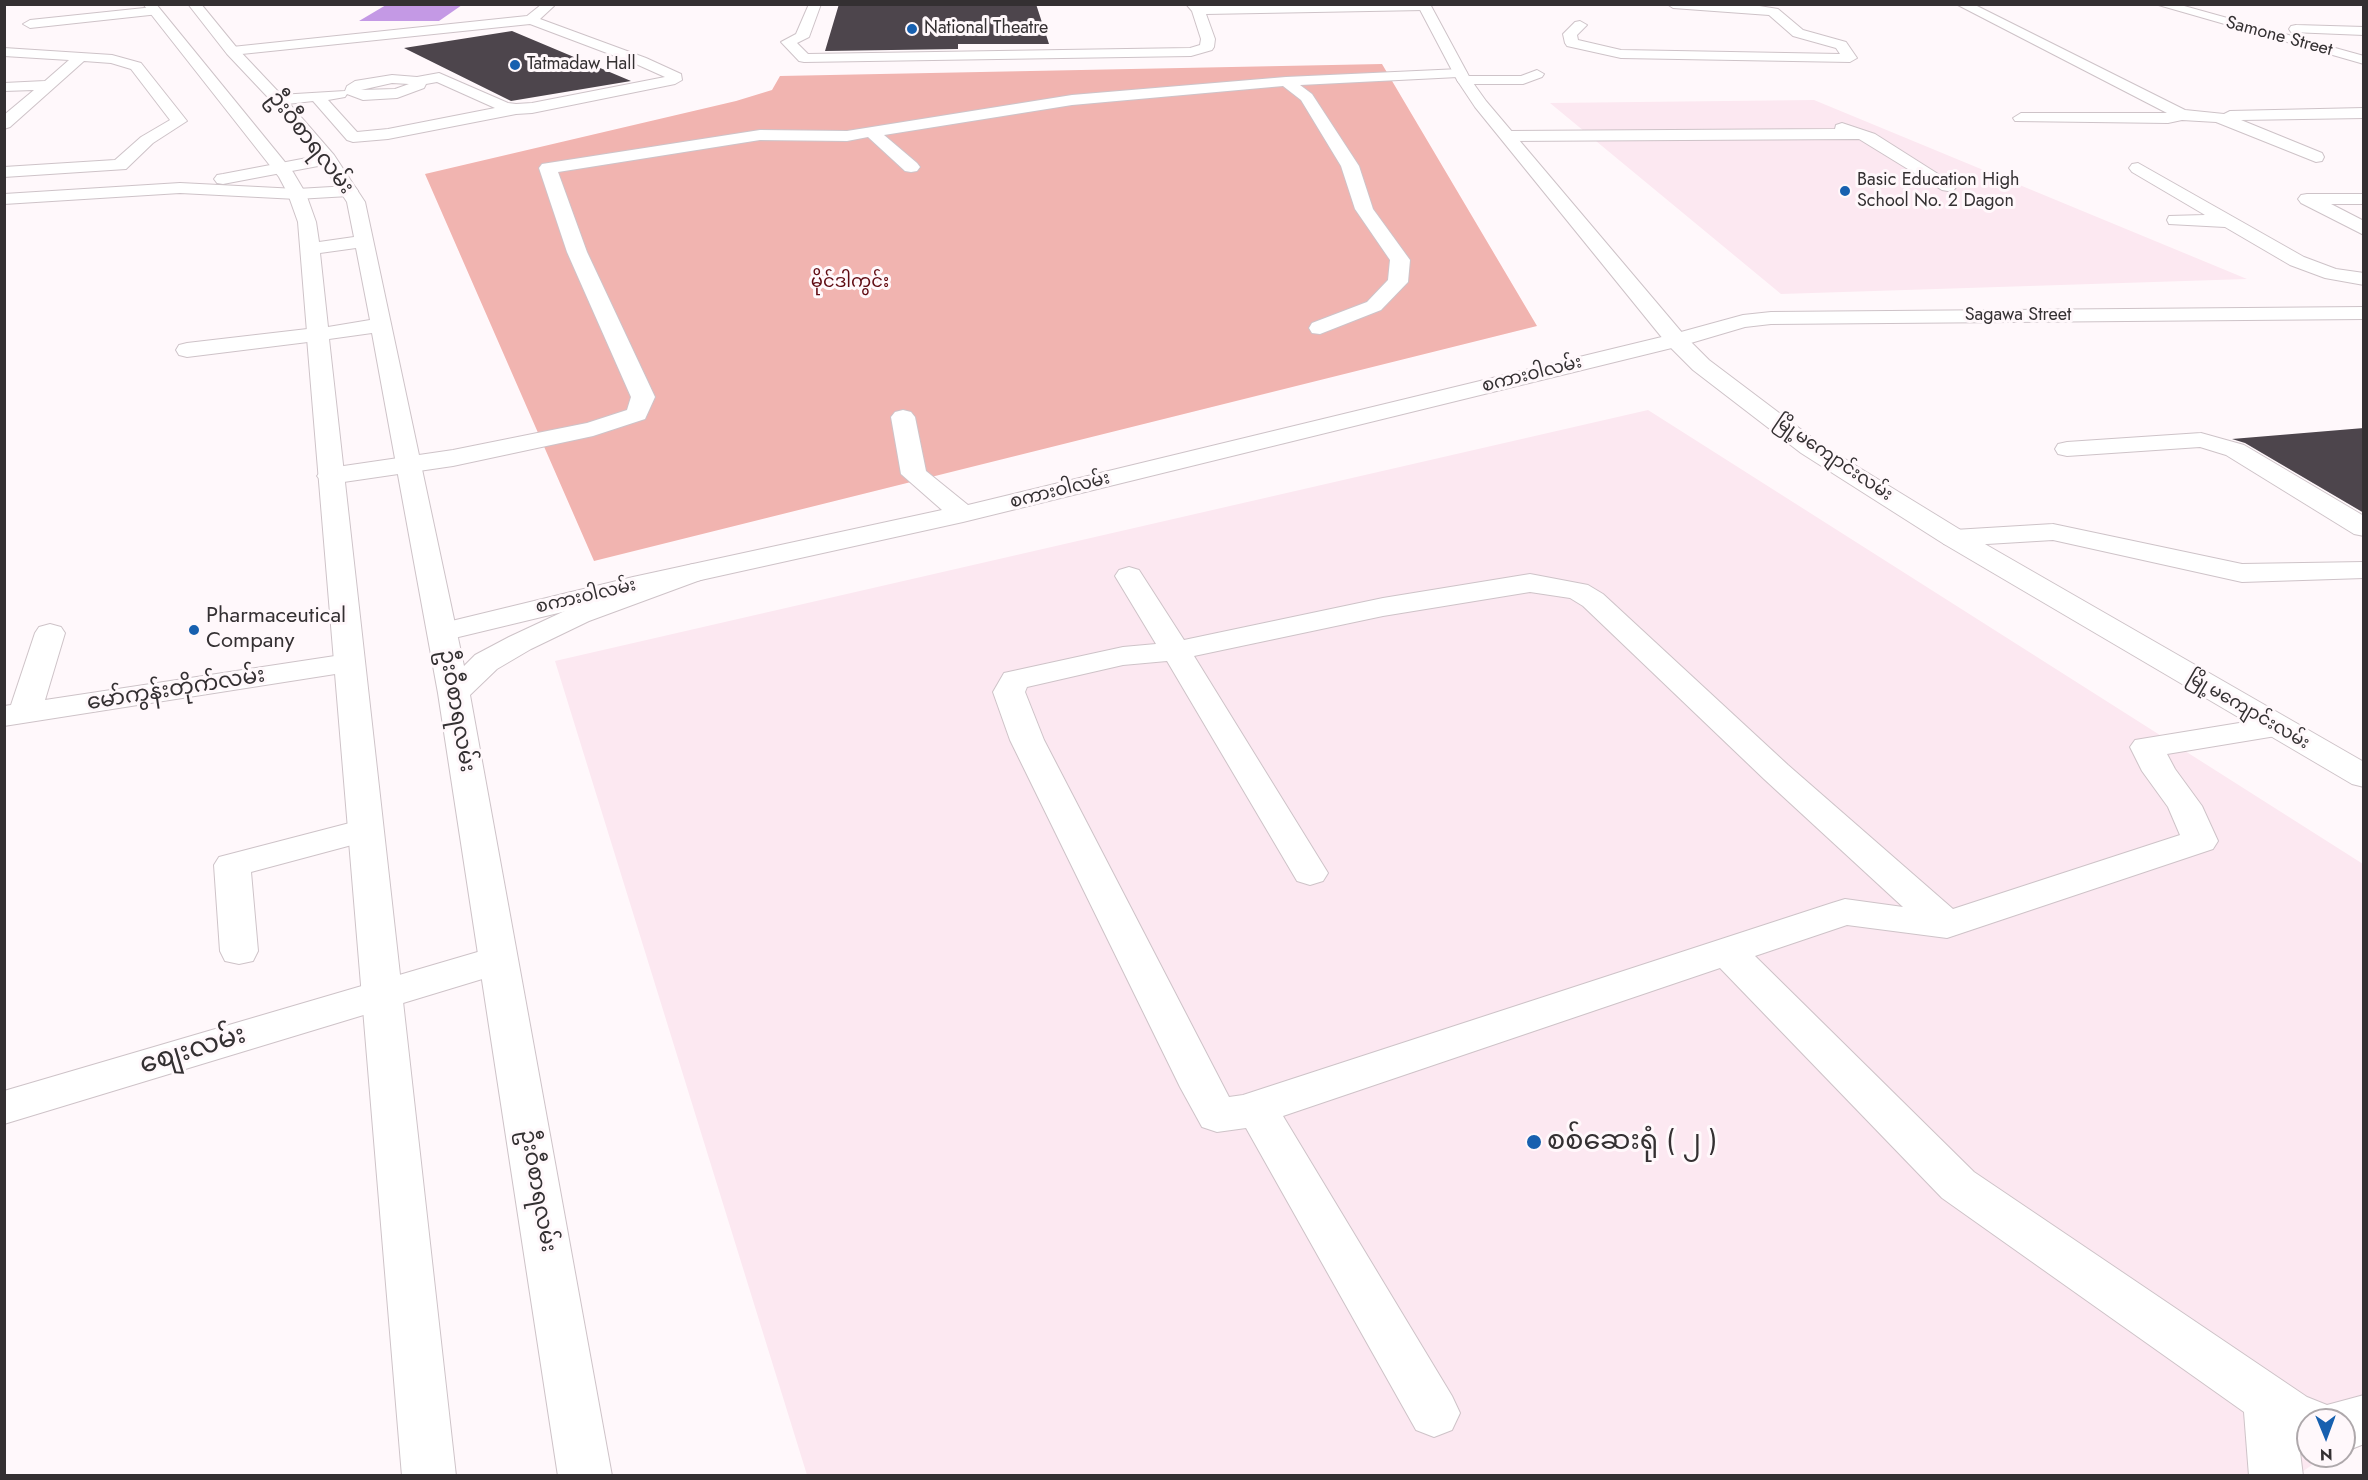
<!DOCTYPE html>
<html>
<head>
<meta charset="utf-8">
<style>
	body { margin:0 }
	#map { position:relative; width:2368px; height:1480px; overflow:hidden; background:#fff8fb; font-family:Jost,sans-serif }
	canvas { display:block }
	.frame { position:absolute; inset:0; border:6px solid #343032; pointer-events:none }
	.north { position:absolute; left:2296px; top:1408px; width:60px; height:60px; box-sizing:border-box; background:#fff8fb; border:2px solid #aea8ab; border-radius:50%; rotate:179deg; font-size:16px; font-weight:700; line-height:24px; text-align:center; color:#343032 }
	.north::after { content:''; display:block; margin:auto; width:21px; height:27px; background:#1760af; clip-path:polygon(50% 0,100% 100%,50% 72%,0 100%) }
</style>
</head>
<body>
<div id="map">
<canvas width="2368" height="1480"></canvas>
<div class="frame"></div>
<div class="north">N</div>
</div>
<script>
const g = document.querySelector('canvas').getContext('2d');
g.lineJoin = 'round';
function fill(path, color) { g.fillStyle = color; g.fill(path, 'evenodd'); }
const shape = rows => new Path2D(rows.map(r => 'M' + r).join(''));
function stroke(path, color, width, dash) { g.strokeStyle = color; g.lineWidth = width; g.lineCap = dash ? 'butt' : 'round'; g.setLineDash(dash || []); g.stroke(path); }
function drawText(font, color, halo, rows, align = 'center') {
  g.font = font + ' Jost,"Noto Sans Myanmar",sans-serif'; g.lineWidth = 6; g.setLineDash([]); g.textBaseline = 'middle'; g.strokeStyle = halo; g.fillStyle = color; for (const [text, x, y, turn = 0] of rows) {
    g.save(); g.translate(x, y); g.rotate((+turn || 0) * Math.PI / 180); g.textAlign = isNaN(turn) ? turn : align; if (halo) g.strokeText(text, 0, 0); g.fillText(text, 0, 0); g.restore();
  }
}
fill(shape([
	[1814,100,2247,279,1781,294,1550,103],
	[1648,410,2363,864,2363,1431,2344,1420,2308,1420,2308,1456,2325,1456,2296,1476,807,1475,555,661]
]), '#fce8f1');
fill(shape([
	[1382,64,1537,326,594,561,425,174,736,101,772,90,780,76]
]), '#f1b4b0');
fill(shape([
	[386,5,386,4,462,5,439,21,359,21]
]), '#c499e5');
fill(shape([
	[839,4,1036,4,1049,44,958,44,958,49,825,51],
	[512,31,631,81,511,101,404,48],
	[2364,428,2364,513,2245,443,2232,439]
]), '#4d454c');
const minor = shape([
	[542,4,554,6,540,19,646,58,681,74,682,80,675,84,532,113,516,114,388,139,353,142,347,140,313,101,279,105,271,100,279,95,345,91,347,86,355,81,392,75,417,77,439,73,508,103,516,104,532,103,665,77,636,64,530,24,232,55,225,51,232,47,527,16,542,4],
	[437,82,495,108,388,129,357,132,328,100,345,97,347,94,363,100,397,98,424,88,426,84,437,82],
	[392,83,409,84,395,89,361,90,392,83],
	[809,4,821,4,809,37,797,43,808,54,1190,48,1200,45,1201,39,1192,11,1186,4,1430,6,1424,10,1206,14,1215,39,1214,47,1212,50,1191,56,804,62,799,61,781,42,796,34,809,4],
	[1667,4,1747,4,1778,9,1803,30,1846,42,1857,58,1850,62,1621,58,1567,46,1565,43,1563,34,1575,22,1580,21,1587,25,1577,35,1578,40,1621,50,1840,54,1836,48,1793,36,1769,15,1673,8,1667,4],
	[1956,4,1973,4,2185,110,2224,114,2230,111,2364,108,2364,118,2241,120,2322,153,2324,157,2322,161,2316,162,2216,122,2182,120,2168,123,2015,121,2013,118,2021,113,2167,113,1956,4],
	[2155,4,2177,4,2364,56,2364,64,2155,4],
	[154,7,160,11,159,14,30,28,23,24,30,20,154,7],
	[2296,25,2364,27,2364,35,2291,32,2289,29,2291,26,2296,25],
	[4,48,112,55,141,63,187,121,153,143,126,169,4,177,4,167,115,160,141,137,170,120,131,69,111,63,84,61,10,127,4,129,4,115,34,90,4,91,4,83,45,81,69,60,4,56,4,48],
	[1460,69,1465,70,1467,73,1465,76,1521,76,1537,70,1544,74,1542,77,1523,84,1464,84,1459,83,1457,80,1458,77,1300,85,1312,94,1359,166,1373,209,1410,260,1408,282,1381,310,1320,334,1312,333,1309,328,1312,323,1367,302,1388,280,1390,260,1355,209,1341,166,1301,100,1283,86,1072,105,884,135,917,163,920,167,917,171,911,172,905,171,868,137,847,141,760,140,558,172,587,252,655,397,645,419,593,436,453,466,330,484,321,481,317,476,321,471,330,468,453,450,587,423,627,410,631,397,567,252,539,168,542,164,760,130,847,131,1072,95,1286,77,1460,69],
	[1842,123,1875,134,1957,186,1954,190,1948,191,1942,190,1859,139,1508,141,1500,136,1508,131,1835,129,1836,125,1842,123],
	[328,154,336,159,334,163,223,184,217,183,214,179,217,175,223,174,328,154],
	[2138,163,2304,257,2336,269,2364,273,2364,285,2325,278,2290,265,2225,227,2169,224,2167,220,2169,216,2205,215,2132,172,2129,168,2132,164,2138,163],
	[180,183,297,189,349,186,355,187,358,191,355,195,349,196,297,199,180,193,4,204,4,194,180,183],
	[2307,194,2364,194,2364,204,2331,204,2364,221,2364,235,2301,203,2298,199,2301,195,2307,194],
	[2364,307,2364,319,1771,324,1745,327,1684,345,963,522,633,595,442,641,431,638,427,632,431,626,633,577,942,510,901,474,891,417,895,412,903,410,911,412,915,417,926,471,968,505,1670,335,1743,315,1771,312,2364,307],
	[316,328,324,330,327,335,324,340,187,357,179,355,176,350,179,345,187,343,316,328],
	[2201,433,2244,445,2364,516,2364,536,2354,534,2226,455,2200,447,2067,456,2058,454,2055,449,2058,444,2067,442,2201,433],
	[2053,524,2242,564,2364,562,2364,578,2242,582,2053,540,1954,546,1944,544,1940,538,1944,532,1954,530,2053,524],
	[1129,567,1139,570,1184,640,1383,598,1530,574,1588,585,1603,594,1788,765,1953,909,2180,835,2168,807,2142,771,2130,747,2135,740,2276,717,2288,720,2292,727,2288,734,2167,754,2175,769,2202,806,2218,841,2213,849,1947,938,1847,925,1755,956,1974,1172,2307,1397,2327,1405,2364,1395,2364,1444,2354,1448,2344,1447,2344,1420,2308,1420,2308,1445,2299,1444,2303,1476,2249,1476,2244,1412,1942,1198,1720,968,1283,1116,1452,1396,1460,1413,1452,1430,1434,1437,1416,1430,1246,1128,1217,1132,1202,1127,1180,1087,1010,740,993,692,1004,673,1123,647,1156,644,1115,576,1119,570,1129,567],
	[1530,592,1570,598,1583,606,1764,779,1903,907,1845,899,1832,903,1243,1095,1229,1097,1044,740,1025,692,1027,687,1123,665,1167,661,1297,881,1310,885,1323,881,1328,873,1194,656,1383,616,1530,592],
	[50,624,61,627,65,633,45,700,348,654,359,656,363,663,359,670,348,672,4,726,4,706,11,705,35,633,39,627,50,624],
	[365,819,378,822,383,830,378,838,251,872,258,951,253,961,239,964,225,961,220,951,214,865,219,857,365,819],
	[498,946,512,950,518,960,512,970,4,1124,4,1091,498,946]
]);
const major = shape([
	[143,4,156,4,293,172,306,194,316,222,319,242,354,237,347,202,321,162,278,108,227,54,188,4,201,4,237,48,288,102,334,155,365,202,464,666,475,655,509,637,569,609,683,567,693,564,703,567,707,573,703,579,589,621,531,649,497,669,470,695,612,1476,558,1476,438,693,372,333,329,339,456,1476,402,1476,307,338,305,335,307,332,298,222,288,194,279,177,143,4],
	[356,248,370,320,328,327,320,253,356,248],
	[1417,4,1430,4,1471,80,1486,101,1684,335,1709,360,1819,443,1964,532,2364,762,2364,787,2352,784,1944,544,1801,453,1693,370,1668,345,1475,107,1457,80,1417,4]
]);
stroke(minor, '#cec3c8', 2);
stroke(major, '#cec3c8', 2);
fill(minor, '#fff');
fill(major, '#fff');
for (const [x, y, r, color] of [
	[912,29,6,"#1760af"],
	[515,65,6,"#1760af"],
	[1845,191,6,"#1760af"],
	[194,630,6,"#1760af"],
	[1534,1142,8,"#1760af"]
]) { const dot = new Path2D(); dot.arc(x, y, r, 0, 2 * Math.PI); g.fillStyle = color; g.fill(dot); stroke(dot, '#fff8fb', 2); }
drawText('18px', '#343032', '#fff8fb', [
	["National Theatre",924,29],
	["Tatmadaw Hall",527,65],
	["Basic Education High",1857,181],
	["School No. 2 Dagon",1857,202]
], 'left');
drawText('18px', '#343032', '#fff8fb', [
	["Samone Street",2279,37,15],
	["Sagawa Street",2018,316],
	["စကားဝါလမ်း",1532,375,-14],
	["မြို့မကျောင်းလမ်း",1833,459,34],
	["စကားဝါလမ်း",1060,491,-14],
	["စကားဝါလမ်း",586,597,-13],
	["မြို့မကျောင်းလမ်း",2248,711,30]
]);
drawText('18px', '#5f0a11', '#fff8fb', [
	["မိုင်ဒါကွင်း",850,283]
]);
drawText('22px', '#343032', '#fff8fb', [
	["ဦးဝီစာရလမ်း",310,143,52],
	["မော်ကွန်းတိုက်လမ်း",176,690,-9],
	["ဦးဝီစာရလမ်း",456,711,80],
	["ဦးဝီစာရလမ်း",537,1191,80]
]);
drawText('22px', '#343032', '#fff8fb', [
	["Pharmaceutical",206,617],
	["Company",206,642]
], 'left');
drawText('27px', '#343032', '#fff8fb', [
	["စျေးလမ်း",193,1051,-17]
]);
drawText('27px', '#343032', '#fff8fb', [
	["စစ်ဆေးရုံ ( ၂ )",1547,1142]
], 'left');
</script>
</body>
</html>
